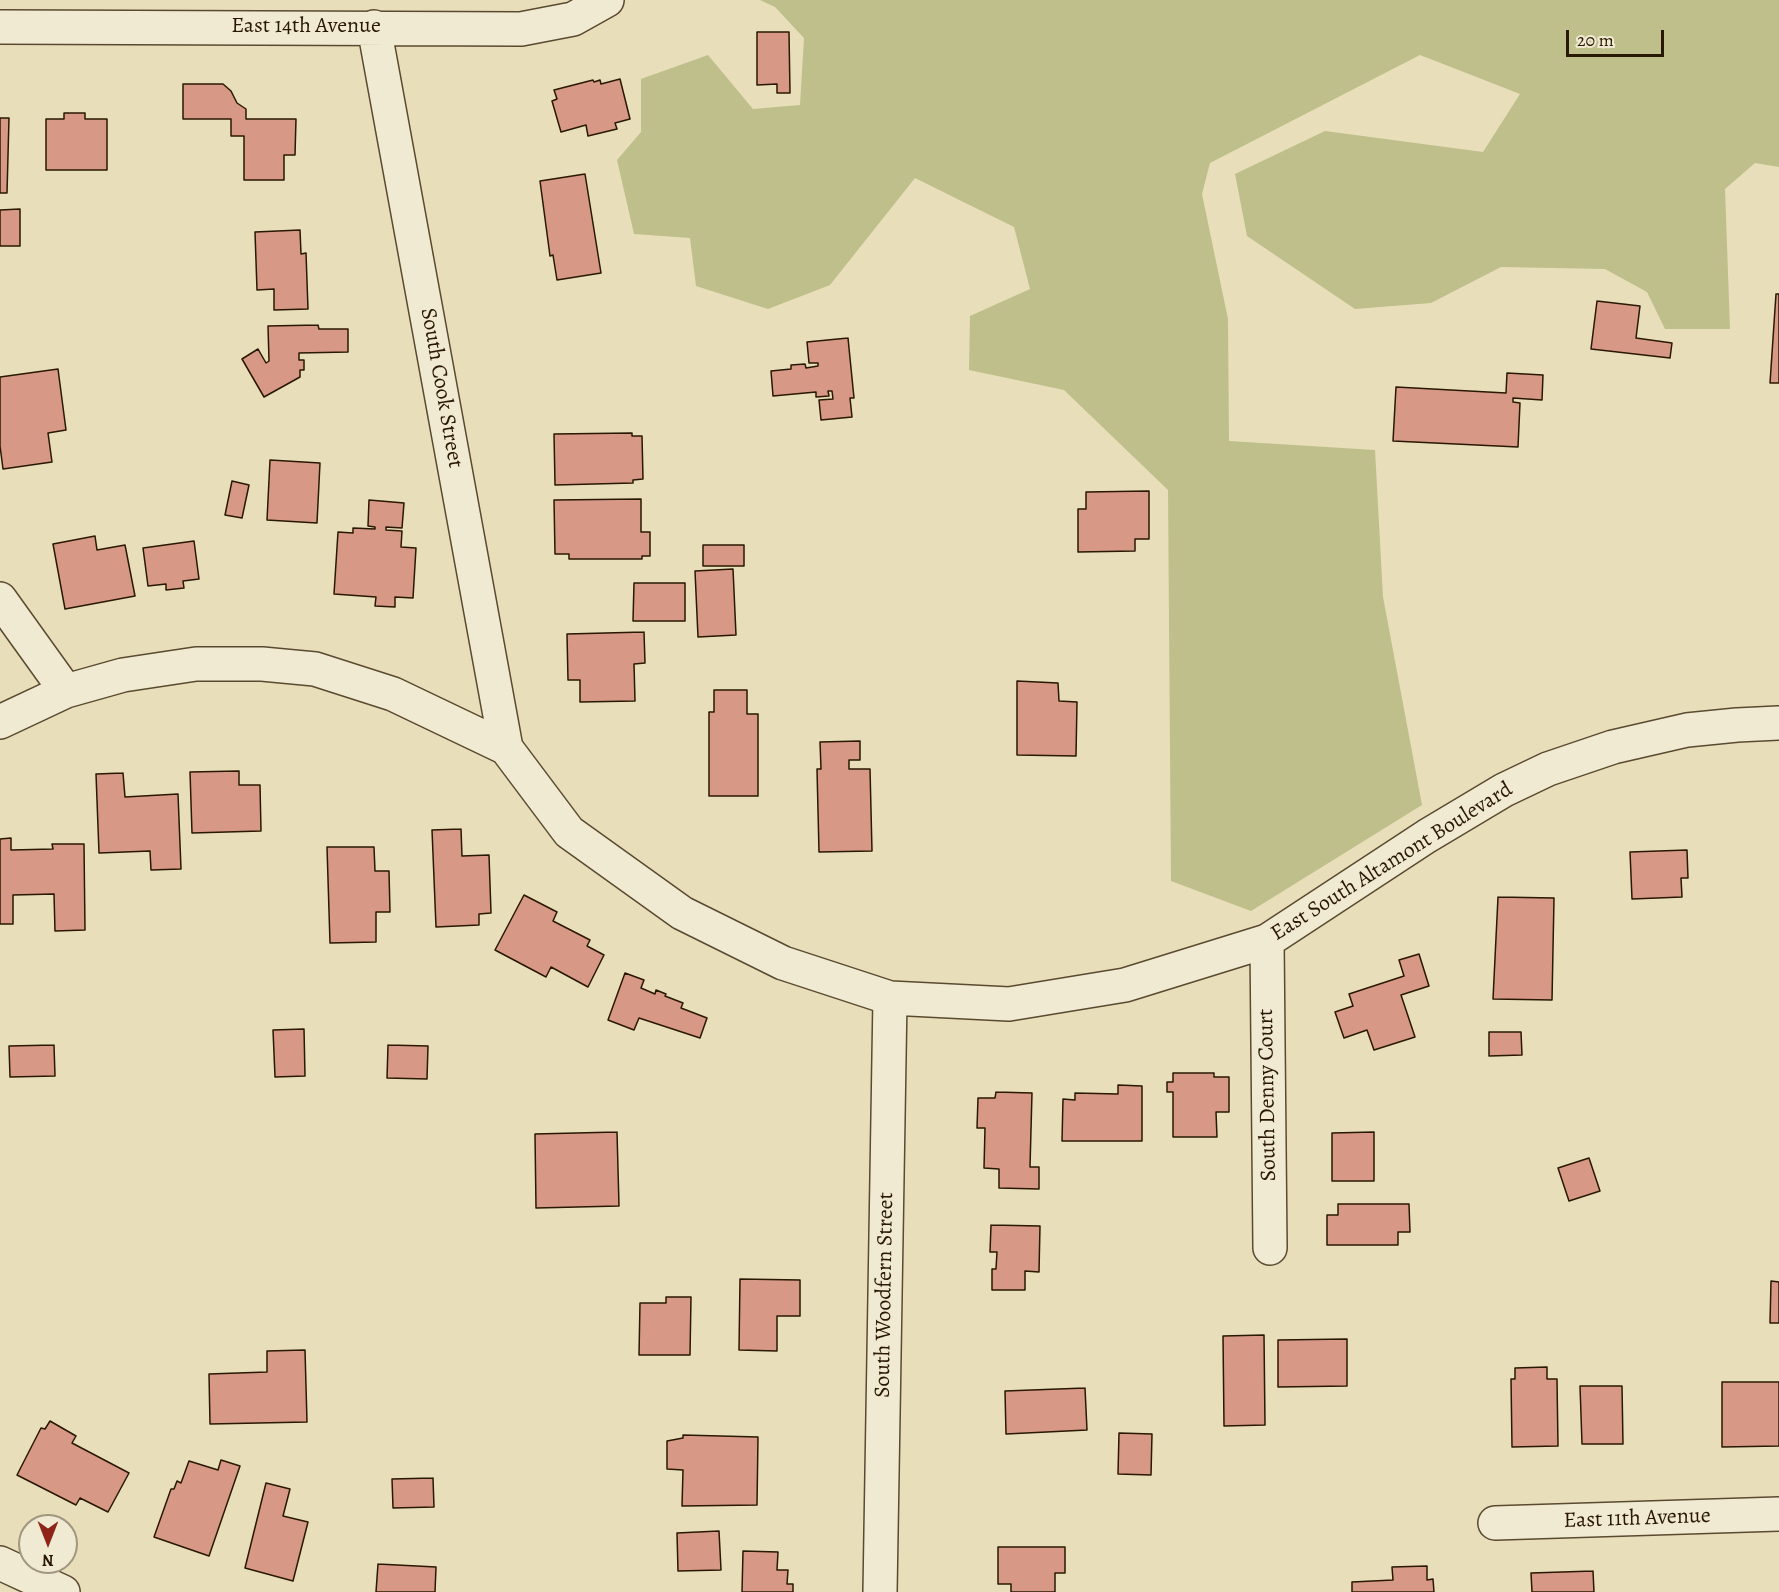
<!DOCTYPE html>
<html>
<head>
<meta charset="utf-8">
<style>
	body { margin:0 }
	#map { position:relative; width:1779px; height:1592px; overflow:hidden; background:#e9deba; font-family:Alegreya,serif }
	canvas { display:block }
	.north { position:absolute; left:18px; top:1514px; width:60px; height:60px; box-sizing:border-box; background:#f1ead2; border:2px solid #a1967f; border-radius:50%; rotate:180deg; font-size:16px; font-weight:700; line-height:24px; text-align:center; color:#291802 }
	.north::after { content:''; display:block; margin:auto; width:21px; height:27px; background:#8f2418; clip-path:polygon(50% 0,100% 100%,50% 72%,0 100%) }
	.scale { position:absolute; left:1566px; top:30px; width:98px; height:27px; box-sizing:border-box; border:3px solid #291802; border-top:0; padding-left:8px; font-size:18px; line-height:21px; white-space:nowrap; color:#291802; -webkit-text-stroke:4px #f1ead2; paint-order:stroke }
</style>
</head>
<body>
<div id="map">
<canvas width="1779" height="1592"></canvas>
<div class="north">N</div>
<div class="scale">20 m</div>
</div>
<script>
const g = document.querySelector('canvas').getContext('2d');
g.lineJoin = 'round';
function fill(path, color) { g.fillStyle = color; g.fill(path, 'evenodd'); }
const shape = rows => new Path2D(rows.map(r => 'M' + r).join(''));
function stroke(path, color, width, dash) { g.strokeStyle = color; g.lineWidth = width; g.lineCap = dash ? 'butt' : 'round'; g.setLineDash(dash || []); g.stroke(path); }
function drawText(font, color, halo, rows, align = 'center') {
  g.font = font + ' Alegreya,serif'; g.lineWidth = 6; g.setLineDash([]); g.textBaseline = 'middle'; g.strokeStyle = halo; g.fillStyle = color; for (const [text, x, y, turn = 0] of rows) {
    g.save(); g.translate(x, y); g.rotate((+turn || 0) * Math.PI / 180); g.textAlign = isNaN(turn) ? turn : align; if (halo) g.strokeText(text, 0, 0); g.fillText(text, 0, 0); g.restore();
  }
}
fill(shape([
	[760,0,1779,0,1779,167,1755,163,1725,189,1730,329,1665,329,1647,292,1605,269,1501,267,1431,303,1355,309,1247,236,1235,174,1325,131,1483,152,1520,94,1420,55,1210,163,1202,194,1228,319,1229,441,1375,450,1383,597,1422,805,1251,911,1171,881,1168,490,1064,390,969,370,970,316,1030,289,1014,227,915,178,830,285,768,309,696,286,690,238,634,234,617,160,641,132,641,79,708,55,753,109,800,105,804,38,775,7]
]), '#bebf8b');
const building = shape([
	[757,32,789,32,790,93,777,93,777,84,757,85,757,32],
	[620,79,630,119,615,123,617,129,588,136,586,125,561,132,552,101,557,99,554,90,593,80,594,82,600,80,601,84,620,79],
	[183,84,223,84,231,91,237,103,246,109,246,119,296,119,295,155,284,155,284,180,244,180,244,136,231,136,231,119,183,119,183,84],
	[64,113,85,113,85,119,107,119,107,170,46,170,46,119,64,119,64,113],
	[0,118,9,118,7,193,0,193,0,118],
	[585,174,601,273,557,280,553,255,550,256,540,181,585,174],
	[20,209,20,246,0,246,0,210,20,209],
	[300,230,301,254,306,253,308,309,274,310,274,289,257,290,255,232,300,230],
	[1776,294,1779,294,1779,383,1770,383,1776,294],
	[1597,301,1640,306,1636,338,1672,343,1670,358,1591,349,1597,301],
	[318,325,319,329,348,329,348,352,299,353,299,360,304,360,304,370,300,370,300,377,264,397,242,359,258,349,266,363,269,361,268,326,318,325],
	[848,338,854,398,850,398,852,417,821,420,819,400,833,399,832,391,828,391,829,396,816,397,816,392,773,396,771,371,791,369,791,365,805,364,806,368,818,366,818,363,809,363,807,342,848,338],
	[58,369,66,430,48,433,52,462,3,469,0,446,0,377,58,369],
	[1507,373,1543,375,1542,400,1513,398,1513,402,1520,403,1518,447,1393,441,1396,387,1506,393,1507,373],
	[632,433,632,436,642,436,643,479,633,480,633,483,555,485,554,434,632,433],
	[270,460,320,463,317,523,267,520,270,460],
	[232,481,249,485,242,518,225,515,232,481],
	[1149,491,1149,539,1135,539,1135,551,1078,552,1078,509,1086,509,1086,492,1149,491],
	[641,499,641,532,650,532,650,556,642,556,642,559,569,559,569,554,555,554,554,500,641,499],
	[369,500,404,503,402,528,386,527,386,530,402,531,401,547,416,548,413,598,395,597,395,607,375,606,376,597,334,594,338,532,353,533,353,528,375,529,375,527,368,526,369,500],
	[95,536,97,550,125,545,135,596,65,609,53,544,95,536],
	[194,541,199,579,183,581,184,588,166,590,166,584,148,586,143,548,194,541],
	[703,545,744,545,744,566,703,566,703,545],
	[733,569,736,635,698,637,695,571,733,569],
	[634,583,685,583,685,621,633,621,634,583],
	[644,632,645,663,634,664,635,701,580,702,580,680,568,680,567,634,644,632],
	[1017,681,1058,683,1059,701,1077,702,1076,756,1017,755,1017,681],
	[714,690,747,690,747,714,758,714,758,796,709,796,709,712,714,712,714,690],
	[860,741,860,760,849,760,849,769,870,769,872,851,819,852,817,769,821,769,820,742,860,741],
	[239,771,239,785,260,785,261,831,192,833,190,772,239,771],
	[123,773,125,797,178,794,181,869,151,870,150,851,99,853,96,774,123,773],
	[461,829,462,856,489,855,491,913,479,914,479,925,436,927,432,830,461,829],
	[11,838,11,850,53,849,52,844,84,844,85,930,55,931,54,894,13,895,13,924,0,924,0,839,11,838],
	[327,847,374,847,375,871,389,871,390,912,376,912,376,942,330,943,327,847],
	[1687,850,1688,878,1681,878,1682,897,1632,899,1630,852,1687,850],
	[524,895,557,912,553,921,590,940,587,946,604,955,588,987,551,967,546,977,495,950,524,895],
	[1498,897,1554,898,1552,1000,1493,999,1498,897],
	[1419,954,1429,986,1401,995,1415,1037,1374,1050,1367,1030,1344,1038,1335,1012,1353,1006,1349,994,1404,976,1399,960,1419,954],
	[625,973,644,980,641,988,655,994,656,990,666,994,665,996,683,1003,681,1008,707,1018,700,1038,639,1018,634,1030,608,1020,625,973],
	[304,1029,305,1076,275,1077,273,1030,304,1029],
	[1489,1032,1521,1032,1522,1055,1489,1056,1489,1032],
	[54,1045,55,1076,10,1077,9,1046,54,1045],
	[388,1045,428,1046,427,1079,387,1078,388,1045],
	[1173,1073,1214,1073,1214,1077,1229,1077,1229,1112,1216,1112,1217,1137,1173,1137,1173,1092,1167,1092,1167,1082,1173,1082,1173,1073],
	[1118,1085,1142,1086,1142,1141,1062,1141,1063,1099,1075,1100,1075,1093,1118,1094,1118,1085],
	[996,1092,1032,1093,1030,1167,1039,1167,1039,1189,999,1188,999,1169,984,1168,985,1128,977,1128,978,1098,995,1098,996,1092],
	[617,1132,619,1206,536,1208,535,1134,617,1132],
	[1374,1132,1374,1181,1332,1181,1332,1133,1374,1132],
	[1589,1158,1600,1191,1569,1201,1558,1168,1589,1158],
	[1338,1204,1409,1204,1410,1232,1398,1232,1398,1245,1327,1245,1327,1215,1338,1215,1338,1204],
	[991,1225,1040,1226,1039,1272,1025,1271,1025,1290,992,1290,992,1269,996,1269,997,1252,990,1252,991,1225],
	[740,1279,800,1280,800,1316,777,1316,777,1351,739,1350,740,1279],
	[1771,1281,1779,1282,1779,1323,1770,1323,1771,1281],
	[666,1297,691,1297,690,1355,639,1355,640,1303,666,1303,666,1297],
	[1264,1335,1265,1425,1224,1426,1223,1336,1264,1335],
	[1347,1339,1347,1386,1278,1387,1278,1340,1347,1339],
	[305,1350,307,1422,210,1424,209,1374,267,1372,267,1351,305,1350],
	[1547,1367,1547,1379,1557,1379,1558,1446,1512,1447,1511,1379,1515,1379,1515,1368,1547,1367],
	[1722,1382,1779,1382,1779,1446,1722,1447,1722,1382],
	[1580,1386,1622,1386,1623,1444,1582,1444,1580,1386],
	[1085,1388,1087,1430,1006,1434,1005,1391,1085,1388],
	[50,1421,76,1436,72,1443,129,1473,108,1512,80,1498,76,1505,17,1475,41,1428,45,1429,50,1421],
	[1119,1433,1152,1434,1151,1475,1118,1474,1119,1433],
	[683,1435,758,1437,757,1505,682,1506,683,1470,667,1469,667,1441,683,1438,683,1435],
	[221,1460,240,1466,209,1556,154,1537,171,1489,174,1489,177,1481,181,1483,189,1461,218,1470,221,1460],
	[433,1478,434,1507,393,1508,392,1479,433,1478],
	[266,1483,290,1489,283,1516,308,1522,293,1581,245,1568,266,1483],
	[719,1531,721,1570,678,1571,677,1533,719,1531],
	[998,1547,1065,1547,1065,1573,1055,1573,1055,1592,1011,1592,1011,1584,998,1584,998,1547],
	[743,1551,778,1552,777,1570,788,1570,787,1584,793,1584,793,1592,742,1592,743,1551],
	[378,1564,436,1567,435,1592,376,1592,378,1564],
	[1427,1566,1427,1580,1433,1579,1434,1592,1352,1592,1352,1582,1393,1580,1392,1567,1427,1566],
	[1593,1571,1594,1592,1532,1592,1531,1573,1593,1571]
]);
fill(building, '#d79886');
stroke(building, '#291802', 1.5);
const street = shape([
	[0,27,521,29,573,19,607,0],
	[374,27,506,748],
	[0,599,66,691],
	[0,722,66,691,123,675,196,664,262,664,315,669,393,694,506,748,569,832,682,913,783,963,890,998,1009,1004,1125,985,1267,941,1427,836,1504,790,1548,769,1613,747,1687,730,1737,725,1779,723],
	[1267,941,1270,1248],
	[1495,1523,1779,1514],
	[0,1563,63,1592],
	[880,1592,890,998]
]);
stroke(street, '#594a30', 36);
stroke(street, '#f1ead2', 33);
drawText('22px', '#291802', '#f1ead2', [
	["East 14th Avenue",306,27],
	["South Cook Street",441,388,80],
	["East South Altamont Boulevard",1392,862,-32],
	["South Denny Court",1268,1095,-91],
	["South Woodfern Street",885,1295,-89],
	["East 11th Avenue",1637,1519,-2]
]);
</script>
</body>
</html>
